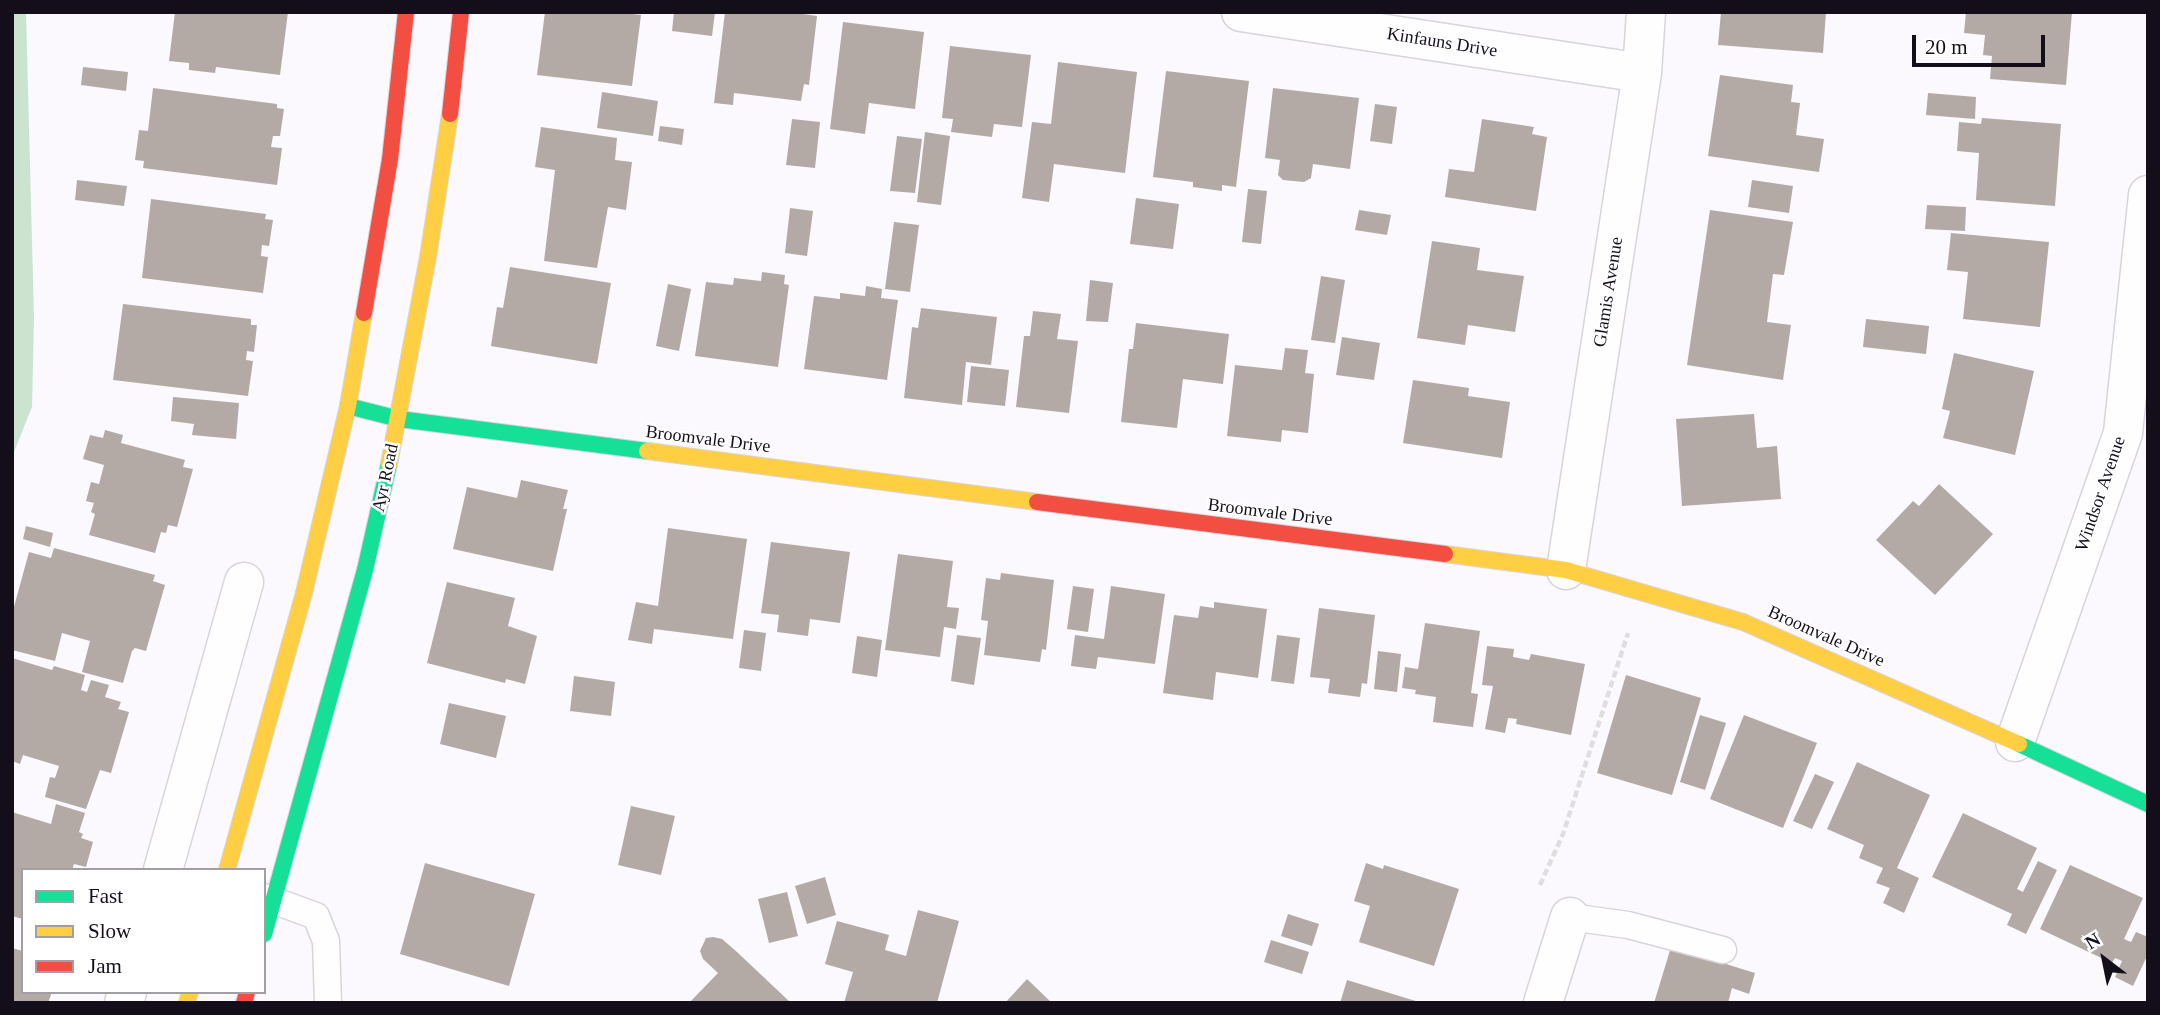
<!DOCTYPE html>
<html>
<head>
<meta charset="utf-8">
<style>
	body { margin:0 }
	#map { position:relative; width:2160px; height:1015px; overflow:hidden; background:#fbf9fe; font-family:Georgia,serif }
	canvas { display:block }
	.frame { position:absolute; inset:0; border:14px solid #140e1a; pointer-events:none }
	.legend { position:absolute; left:21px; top:868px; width:245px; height:126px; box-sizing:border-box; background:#fff; border:2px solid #a19fa3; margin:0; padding:9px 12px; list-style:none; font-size:21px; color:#140e1a }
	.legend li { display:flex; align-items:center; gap:14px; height:35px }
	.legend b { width:35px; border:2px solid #a19fa3 }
	.north { position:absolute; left:2069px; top:924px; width:70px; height:70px; -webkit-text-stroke:5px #fff; paint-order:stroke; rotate:328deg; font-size:19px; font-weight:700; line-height:28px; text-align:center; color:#140e1a }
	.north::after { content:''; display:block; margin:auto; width:24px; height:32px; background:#140e1a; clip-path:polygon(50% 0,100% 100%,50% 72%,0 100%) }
	.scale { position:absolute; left:1912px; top:35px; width:133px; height:32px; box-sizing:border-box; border:4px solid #140e1a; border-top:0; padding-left:9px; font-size:21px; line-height:24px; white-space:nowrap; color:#140e1a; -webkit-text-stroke:5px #fff; paint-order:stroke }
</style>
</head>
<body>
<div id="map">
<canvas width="2160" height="1015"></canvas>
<div class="frame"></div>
<ul class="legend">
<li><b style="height:9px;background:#16e098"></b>Fast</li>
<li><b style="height:9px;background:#ffcf43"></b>Slow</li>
<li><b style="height:9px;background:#f24e42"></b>Jam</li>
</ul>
<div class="north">N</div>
<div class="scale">20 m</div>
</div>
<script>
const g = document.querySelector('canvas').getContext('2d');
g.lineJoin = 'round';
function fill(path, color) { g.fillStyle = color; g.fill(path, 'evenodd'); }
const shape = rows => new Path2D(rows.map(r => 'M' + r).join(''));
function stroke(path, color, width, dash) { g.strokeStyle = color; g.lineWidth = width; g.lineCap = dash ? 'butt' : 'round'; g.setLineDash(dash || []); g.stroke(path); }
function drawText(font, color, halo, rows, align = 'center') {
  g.font = font + ' Georgia,serif'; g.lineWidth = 5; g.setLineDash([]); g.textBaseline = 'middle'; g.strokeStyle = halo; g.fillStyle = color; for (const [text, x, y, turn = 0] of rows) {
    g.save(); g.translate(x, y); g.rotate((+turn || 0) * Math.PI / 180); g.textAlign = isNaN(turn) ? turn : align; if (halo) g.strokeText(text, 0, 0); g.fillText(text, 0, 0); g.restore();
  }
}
fill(shape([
	[12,12,26,12,34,318,32,407,12,457]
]), '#cae4d0');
fill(shape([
	[175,12,288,12,280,75,216,67,215,73,189,70,189,63,169,61],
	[545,12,617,12,641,15,632,86,537,75],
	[674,12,715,12,712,36,672,31],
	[725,12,790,12,817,16,809,85,804,84,801,101,734,93,733,105,714,103],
	[1721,12,1826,12,1823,53,1718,45],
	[1966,12,2072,12,2066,85,1990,79,1992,56,1983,55,1985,35,1964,33],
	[843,22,924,32,915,109,869,103,865,134,830,129],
	[950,46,1031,55,1022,127,994,124,992,137,951,132,953,119,942,118],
	[1058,62,1137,72,1125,173,1054,164,1049,202,1022,198,1032,122,1051,124],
	[83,67,128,72,126,91,81,85],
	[1166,71,1249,81,1236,187,1222,185,1222,191,1193,187,1193,182,1153,177],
	[1720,75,1793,85,1791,102,1800,103,1796,135,1824,139,1819,172,1708,156],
	[153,88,277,104,277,108,284,109,280,136,273,136,271,147,282,148,277,185,143,168,144,161,135,160,139,130,148,131],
	[1273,88,1359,98,1350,169,1313,164,1311,178,1304,182,1283,180,1278,175,1280,160,1265,158],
	[602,92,658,101,653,136,597,128],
	[1928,93,1976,97,1975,119,1926,115],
	[1375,104,1397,107,1392,144,1370,141],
	[1982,118,2061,124,2055,206,1976,200,1979,153,1957,151,1959,122,1981,124],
	[792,119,820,122,815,168,786,165],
	[1482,119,1534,127,1532,134,1547,137,1536,211,1445,197,1449,169,1474,172],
	[660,126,684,129,682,145,658,141],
	[541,127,617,138,615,160,632,162,626,210,608,207,597,268,544,261,555,170,535,167],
	[925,132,950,136,941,205,917,202],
	[897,136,922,139,915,193,890,191],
	[77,180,127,186,124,206,75,200],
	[1752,180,1793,186,1789,213,1748,207],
	[1248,189,1267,191,1261,244,1242,242],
	[1136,198,1179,204,1173,249,1130,244],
	[151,199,266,214,265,219,273,220,269,246,262,245,261,256,268,257,263,293,142,278],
	[1927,205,1966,207,1965,231,1925,229],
	[790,208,813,211,807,256,785,253],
	[1359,210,1391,215,1387,235,1355,230],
	[1710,210,1793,222,1784,275,1773,274,1767,322,1791,325,1783,380,1687,365],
	[894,222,919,225,910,292,885,289],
	[1951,233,2049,242,2040,327,1963,319,1968,272,1947,270],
	[1432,241,1480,248,1477,270,1524,276,1515,332,1468,325,1465,345,1417,338],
	[510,267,611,283,597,364,491,346,497,307,503,308],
	[762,272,785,275,784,284,789,285,778,367,695,356,706,282,733,285,734,278,761,281],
	[1321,276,1345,280,1335,343,1311,340],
	[1090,280,1113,283,1108,322,1086,321],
	[668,284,691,289,679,351,656,346],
	[866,286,882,289,881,298,898,300,887,380,804,369,814,296,840,299,840,293,865,296],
	[123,304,251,319,251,325,257,325,254,352,247,351,246,360,253,361,248,396,113,380],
	[921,308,997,317,991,365,966,362,962,405,904,398,912,327,918,328],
	[1033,311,1061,314,1057,339,1078,341,1069,413,1016,407,1024,336,1030,336],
	[1866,319,1929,326,1926,354,1863,347],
	[1136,323,1229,334,1223,384,1183,379,1177,428,1121,422,1129,349,1133,349],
	[1342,337,1380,343,1374,380,1336,375],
	[1285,348,1308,350,1305,373,1314,374,1308,433,1282,430,1281,442,1227,436,1235,365,1282,370],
	[1954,353,2034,371,2015,455,1943,438,1950,411,1942,409],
	[971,366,1009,370,1005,406,967,402],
	[1413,380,1469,388,1468,396,1510,402,1502,458,1403,443],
	[173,397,239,403,236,439,192,435,194,424,171,421],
	[1754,414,1757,448,1777,446,1781,499,1682,506,1676,419],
	[105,430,123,435,121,443,185,460,183,467,193,469,177,527,168,525,166,533,161,532,155,553,89,535,95,514,91,512,94,503,86,501,91,482,99,484,104,465,83,459,90,435,103,438],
	[521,480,568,490,563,509,567,509,553,571,453,549,467,487,517,498],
	[1939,484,1993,534,1935,595,1876,540,1913,501,1919,506],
	[26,526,53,533,50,547,23,539],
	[668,528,747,539,733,639,654,629,652,644,628,640,636,602,658,606],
	[771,542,850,552,840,623,810,619,808,636,777,632,779,615,761,613],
	[54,548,155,575,153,581,165,585,146,651,135,648,132,651,123,683,82,672,90,641,62,633,55,661,12,650,12,614,29,552,51,558],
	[898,554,953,561,947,607,959,608,956,629,944,627,940,657,885,650],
	[1001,573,1054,580,1046,650,1042,649,1040,662,984,655,988,621,981,620,986,578,1000,580],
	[447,582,515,598,508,626,537,636,525,684,506,679,505,683,427,663],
	[1073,586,1094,589,1088,632,1067,629],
	[1111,586,1165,594,1155,664,1098,657,1096,669,1071,666,1075,635,1104,639],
	[1214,602,1267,609,1258,678,1216,672,1213,700,1163,693,1174,615,1198,618,1200,606,1214,608],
	[1319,608,1375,615,1367,684,1362,683,1360,697,1328,693,1330,679,1310,677],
	[1425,623,1480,631,1471,693,1478,694,1473,727,1433,722,1436,697,1415,694,1416,690,1402,688,1405,667,1418,669],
	[744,630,766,633,761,671,739,668],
	[957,635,981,638,974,685,951,681],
	[1277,635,1300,638,1294,684,1271,681],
	[857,636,882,640,877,677,852,673],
	[1487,646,1514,649,1513,657,1529,660,1531,654,1585,664,1571,735,1516,724,1517,719,1508,718,1505,733,1485,729,1493,686,1482,685],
	[1378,651,1401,654,1397,692,1374,689],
	[12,658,52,670,54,666,85,675,81,690,87,692,91,680,109,685,105,697,121,702,118,709,129,712,111,773,100,770,86,809,45,797,50,777,55,778,59,766,23,755,20,764,12,761],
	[1626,675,1701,698,1672,795,1597,773],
	[574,676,615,682,611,716,570,711],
	[449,703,506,716,496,758,440,744],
	[1700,715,1726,723,1705,790,1680,782],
	[1744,715,1817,743,1783,828,1710,799],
	[1857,762,1930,795,1897,868,1919,878,1904,913,1883,903,1890,888,1876,883,1883,868,1859,858,1864,845,1827,829],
	[1815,774,1834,782,1812,829,1793,821],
	[56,804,85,813,79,832,83,834,81,838,93,842,86,867,74,864,72,870,23,870,23,919,12,916,12,812,51,824],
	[631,806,675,816,661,875,618,865],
	[1963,813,2037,848,2017,889,2023,892,2038,861,2057,870,2026,934,2007,925,2012,914,1932,877],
	[425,863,535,894,509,986,400,954],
	[1366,863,1383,869,1384,865,1459,889,1434,966,1359,942,1370,906,1354,901],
	[2070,865,2143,898,2124,939,2131,942,2136,932,2148,937,2148,954,2133,986,2115,977,2122,961,2115,958,2112,963,2040,929],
	[825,877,836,915,807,924,795,886],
	[787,892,798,936,769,943,758,899],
	[918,910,959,921,937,1003,844,1003,853,972,825,964,837,921,889,935,885,950,906,956],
	[1288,914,1319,924,1312,946,1281,936],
	[713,937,722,939,737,952,791,1003,689,1003,718,973,703,959,700,951,706,938],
	[1271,940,1309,952,1302,974,1264,962],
	[1671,947,1755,973,1749,994,1732,988,1728,1003,1654,1003],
	[12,948,23,951,23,992,52,992,48,1003,12,1003],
	[1027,979,1052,1003,1005,1003],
	[1347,980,1419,1002,1419,1003,1340,1003]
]), '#b3aaa5');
const lane = shape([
	[264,897,316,916,326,941,328,1003],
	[1570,917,1628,925,1723,950]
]);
const street = shape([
	[1241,12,1642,73],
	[1566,570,1642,73,1646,12],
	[2015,742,2123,433,2148,195],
	[163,870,244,582],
	[124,1003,127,992],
	[1543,1003,1570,917]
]);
const fast = shape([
	[348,406,399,419,647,451],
	[2019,744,2148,804],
	[264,934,365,570,389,464]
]);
const slow = shape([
	[647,451,1037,502],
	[389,464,428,257,450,114],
	[1445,554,1566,570,1743,622,2019,744],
	[227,870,304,593,348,406,364,313],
	[187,1003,190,992]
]);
const jam = shape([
	[450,114,461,12],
	[364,313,390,159,406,12],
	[1037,502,1445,554],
	[244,1003,247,992]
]);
stroke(lane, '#d8d4dc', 29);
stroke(street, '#d8d4dc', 41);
stroke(fast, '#d8d4dc', 18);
stroke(slow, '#d8d4dc', 18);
stroke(jam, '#d8d4dc', 18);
stroke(shape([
	[1540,885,1563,834,1628,633]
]), '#dededf', 4.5, [7, 3.5]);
stroke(lane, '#fefeff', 26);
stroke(street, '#fefeff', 38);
stroke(fast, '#16e098', 16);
stroke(slow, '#ffcf43', 16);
stroke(jam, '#f24e42', 16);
drawText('18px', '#140e1a', '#fff', [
	["Kinfauns Drive",1442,43,9],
	["Glamis Avenue",1609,292,-81],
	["Broomvale Drive",708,440,7],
	["Ayr Road",386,478,-78],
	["Windsor Avenue",2101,494,-71],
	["Broomvale Drive",1270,513,7],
	["Broomvale Drive",1826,637,24]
]);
</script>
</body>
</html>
